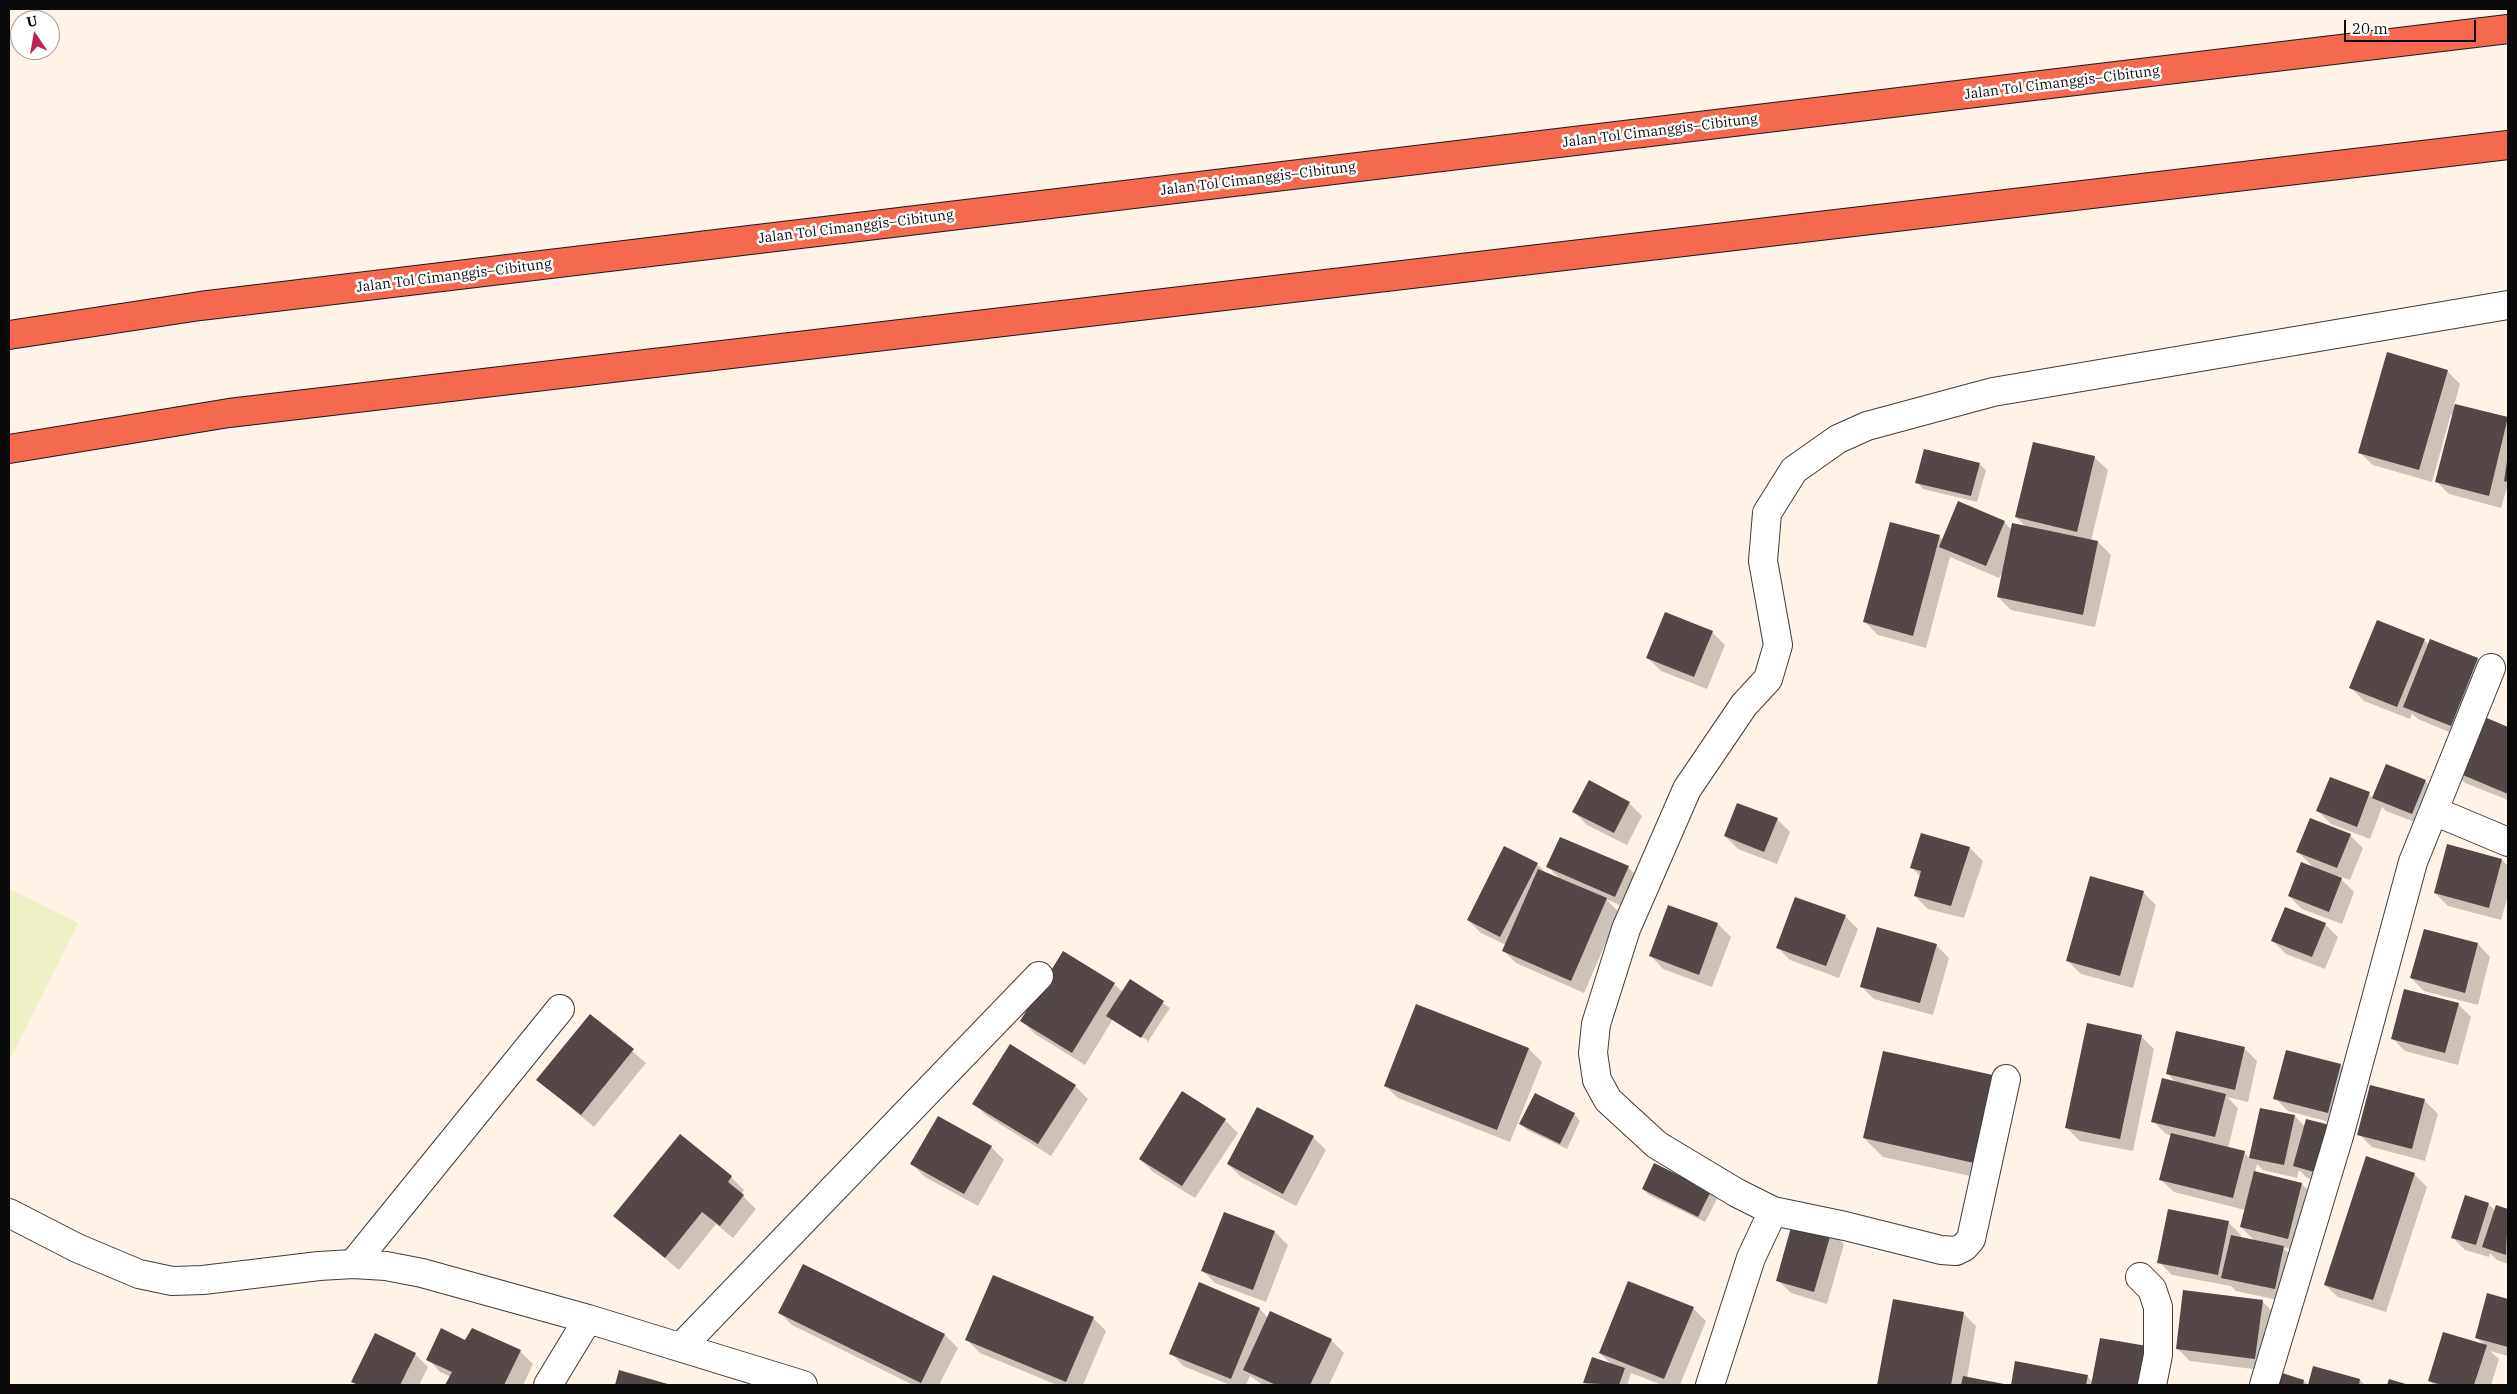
<!DOCTYPE html>
<html>
<head>
<meta charset="utf-8">
<style>
	body { margin:0 }
	#map { position:relative; width:2517px; height:1394px; overflow:hidden; background:#fff3e7; font-family:"IBM Plex Serif",serif }
	canvas { display:block }
	.frame { position:absolute; inset:0; border:10px solid #0a0a0a; pointer-events:none }
	.north { position:absolute; left:10px; top:10px; width:50px; height:50px; box-sizing:border-box; background:#fff; border:1px solid #9d9d9d; border-radius:50%; rotate:348deg; font-size:14px; font-weight:700; line-height:20px; text-align:center; color:#0a0a0a }
	.north::after { content:''; display:block; margin:auto; width:18px; height:22px; background:#b92357; clip-path:polygon(50% 0,100% 100%,50% 72%,0 100%) }
	.scale { position:absolute; left:2344px; top:20px; width:132px; height:22px; box-sizing:border-box; border:2px solid #0a0a0a; border-top:0; padding-left:6px; font-size:15px; line-height:18px; white-space:nowrap; color:#0a0a0a; -webkit-text-stroke:4px #fff; paint-order:stroke }
</style>
</head>
<body>
<div id="map">
<canvas width="2517" height="1394"></canvas>
<div class="frame"></div>
<div class="north">U</div>
<div class="scale">20 m</div>
</div>
<script>
const g = document.querySelector('canvas').getContext('2d');
g.lineJoin = 'round';
function fill(path, color) { g.fillStyle = color; g.fill(path, 'evenodd'); }
const shape = rows => new Path2D(rows.map(r => 'M' + r).join(''));
function stroke(path, color, width, dash) { g.strokeStyle = color; g.lineWidth = width; g.lineCap = dash ? 'butt' : 'round'; g.setLineDash(dash || []); g.stroke(path); }
function drawText(font, color, halo, rows, align = 'center') {
  g.font = font + ' "IBM Plex Serif",serif'; g.lineWidth = 5; g.setLineDash([]); g.textBaseline = 'middle'; g.strokeStyle = halo; g.fillStyle = color; for (const [text, x, y, turn = 0] of rows) {
    g.save(); g.translate(x, y); g.rotate((+turn || 0) * Math.PI / 180); g.textAlign = isNaN(turn) ? turn : align; if (halo) g.strokeText(text, 0, 0); g.fillText(text, 0, 0); g.restore();
  }
}
fill(shape([
	[9,889,78,923,9,1061]
]), '#edefc4');
fill(shape([
	[2447,371,2460,384,2454,405,2508,419,2508,484,2501,508,2449,494,2436,481,2453,415,2451,414,2432,482,2373,465,2360,453],
	[2034,443,2095,458,2108,470,2091,541,2098,542,2111,555,2095,627,2011,610,1998,597,2003,571,1999,578,1950,557,1926,648,1878,635,1865,622,1939,536,1943,540,2004,522,2012,530,2027,528,2016,517],
	[1979,464,1986,470,1977,502,1923,489,1917,482],
	[1712,632,1725,645,1707,689,1661,671,1648,658],
	[2424,640,2429,645,2478,659,2490,672,2473,714,2508,729,2508,800,2465,783,2453,770,2466,739,2418,719,2412,714,2410,719,2364,701,2351,688],
	[2425,781,2438,794,2425,826,2386,811,2382,807,2370,839,2331,824,2318,811,2369,794,2373,798],
	[1629,803,1642,816,1627,845,1587,825,1574,812],
	[1777,819,1790,832,1777,864,1738,849,1725,836],
	[2350,835,2363,848,2350,880,2338,876,2354,892,2342,924,2302,909,2289,896,2314,868,2298,852],
	[1970,848,1983,861,1964,918,1928,909,1915,896,1921,877,1912,868],
	[2502,860,2508,866,2508,895,2501,920,2448,906,2435,893],
	[1537,864,1548,875,1561,880,1548,867,1628,867,1641,880,1629,909,1606,899,1619,912,1584,993,1516,963,1503,950,1506,945,1481,933,1468,920],
	[2143,892,2156,905,2133,988,2081,974,2068,961],
	[1669,907,1718,924,1731,937,1712,987,1663,969,1651,956],
	[1845,916,1858,929,1839,978,1790,960,1778,948],
	[2325,924,2338,937,2325,969,2286,954,2273,941],
	[2478,944,2490,957,2478,1005,2424,991,2411,978],
	[1936,945,1949,958,1933,1015,1874,999,1861,986],
	[1130,981,1170,1008,1147,1043,1147,1040,1113,1019,1085,1065,1035,1034,1022,1021,1114,984,1123,992],
	[2458,1004,2471,1017,2458,1065,2405,1051,2392,1038],
	[1417,1006,1529,1049,1542,1062,1510,1142,1398,1098,1385,1086],
	[590,1015,646,1063,594,1127,538,1080],
	[2141,1036,2154,1049,2133,1151,2080,1141,2067,1128],
	[1011,1046,1075,1086,1088,1099,1051,1156,987,1116,974,1104],
	[2244,1048,2257,1061,2248,1102,2227,1097,2238,1108,2228,1148,2244,1152,2250,1159,2261,1109,2295,1116,2305,1127,2334,1186,2307,1178,2299,1170,2297,1178,2263,1170,2257,1164,2255,1173,2302,1184,2315,1197,2301,1252,2282,1247,2296,1260,2287,1302,2236,1291,2231,1286,2172,1275,2159,1262,2228,1222,2241,1235,2240,1238,2256,1242,2241,1227,2245,1210,2174,1192,2161,1180,2172,1136,2166,1134,2153,1121,2176,1083,2168,1074],
	[2340,1065,2353,1078,2341,1125,2288,1111,2275,1098],
	[1993,1076,1993,1181,1883,1157,1864,1138],
	[2371,1087,2425,1101,2438,1114,2425,1161,2372,1147,2359,1134],
	[1574,1114,1580,1121,1567,1149,1527,1130,1521,1124],
	[1225,1120,1238,1133,1195,1198,1153,1172,1140,1159],
	[680,1135,731,1177,744,1190,741,1194,756,1209,733,1238,716,1224,679,1270,614,1216],
	[1313,1137,1326,1150,1296,1206,1241,1177,1228,1164],
	[991,1147,1004,1160,978,1206,925,1177,912,1164],
	[2414,1174,2427,1187,2386,1312,2338,1297,2325,1285],
	[1643,1189,1710,1192,1717,1199,1705,1222,1649,1195],
	[2488,1204,2496,1211,2497,1206,2508,1210,2508,1264,2497,1260,2490,1253,2489,1257,2465,1250,2452,1237],
	[1224,1214,1275,1232,1288,1245,1266,1302,1215,1283,1202,1270],
	[1831,1231,1844,1244,1827,1304,1791,1293,1778,1280],
	[803,1266,945,1335,958,1348,939,1385,913,1385,792,1325,779,1312],
	[1199,1284,1260,1309,1268,1318,1271,1312,1331,1340,1344,1353,1329,1385,1263,1385,1250,1376,1246,1385,1230,1385,1183,1366,1171,1353],
	[2488,1294,2508,1300,2508,1356,2490,1351,2499,1359,2491,1385,2434,1385,2430,1381,2485,1346,2477,1338],
	[1894,1301,1963,1313,1976,1326,1967,1378,2001,1385,1879,1385],
	[2262,1301,2275,1314,2268,1371,2190,1361,2177,1348],
	[1693,1308,1706,1321,1680,1385,1662,1385,1631,1373,1627,1385,1587,1385,1585,1383,1612,1365,1600,1353],
	[1093,1318,1106,1331,1083,1385,1057,1385,980,1353,967,1340],
	[466,1342,520,1351,533,1364,523,1385,447,1385,451,1377,440,1372,428,1359],
	[415,1354,428,1367,419,1385,357,1385,353,1381],
	[2016,1362,2087,1376,2093,1382,2154,1385,2012,1385],
	[2314,1367,2360,1380,2365,1385,2309,1385],
	[620,1371,669,1385,616,1385],
	[2304,1381,2308,1385,2273,1385]
]), '#0003');
fill(shape([
	[2387,352,2448,370,2419,470,2358,453],
	[2455,404,2508,417,2489,496,2435,482],
	[2033,442,2095,456,2077,532,2015,517],
	[1924,449,1980,463,1971,496,1915,483],
	[2507,461,2508,461,2508,482,2504,481],
	[1958,501,2005,521,1986,566,1939,547],
	[1890,522,1940,535,1913,636,1863,622],
	[2012,523,2098,541,2083,615,1997,597],
	[1665,612,1713,631,1694,677,1646,658],
	[2377,620,2425,639,2397,707,2349,688],
	[2430,639,2478,658,2451,726,2403,707],
	[2475,713,2508,727,2508,794,2451,770],
	[2386,764,2426,780,2412,814,2372,798],
	[2330,777,2370,792,2357,827,2316,811],
	[1589,780,1630,802,1614,833,1572,812],
	[1737,803,1778,818,1764,852,1724,836],
	[2310,818,2351,834,2337,868,2296,852],
	[1921,833,1970,847,1951,906,1914,896,1921,871,1910,868],
	[1560,837,1629,866,1615,897,1546,867],
	[2447,844,2502,859,2489,908,2434,893],
	[1504,846,1538,863,1500,937,1467,920],
	[2301,862,2342,878,2329,912,2288,896],
	[1538,869,1607,898,1571,981,1502,951],
	[2090,876,2144,891,2120,976,2066,961],
	[1795,897,1846,915,1826,966,1776,948],
	[1668,905,1718,923,1699,975,1649,956],
	[2285,907,2326,923,2312,957,2271,941],
	[1877,927,1937,944,1920,1003,1860,987],
	[2424,929,2478,943,2465,993,2410,978],
	[1063,951,1115,983,1072,1053,1020,1021],
	[1130,979,1164,1001,1141,1038,1106,1016],
	[2404,989,2459,1003,2445,1053,2391,1039],
	[1416,1004,1529,1048,1497,1130,1384,1086],
	[590,1014,634,1049,581,1115,536,1080],
	[2087,1023,2142,1035,2120,1139,2065,1128],
	[2176,1031,2245,1047,2235,1090,2166,1074],
	[1010,1044,1076,1085,1038,1144,972,1104],
	[2286,1050,2341,1064,2328,1113,2273,1099],
	[1883,1051,1993,1075,1974,1163,1863,1138],
	[2162,1078,2226,1094,2215,1137,2151,1122],
	[2370,1085,2425,1099,2412,1149,2357,1135],
	[1182,1091,1226,1119,1182,1186,1139,1159],
	[1535,1093,1575,1113,1560,1144,1519,1124],
	[1257,1107,1314,1136,1283,1194,1227,1164],
	[2260,1108,2295,1115,2284,1165,2249,1158],
	[938,1116,992,1146,964,1194,910,1164],
	[2306,1119,2334,1126,2321,1174,2293,1166],
	[2171,1133,2245,1151,2233,1198,2159,1180],
	[680,1134,732,1176,728,1182,744,1195,720,1226,702,1212,665,1258,613,1216],
	[2366,1156,2415,1173,2373,1300,2324,1285],
	[1654,1163,1711,1191,1698,1217,1642,1189],
	[2254,1171,2302,1183,2288,1239,2240,1227],
	[2465,1195,2489,1203,2476,1245,2451,1238],
	[2496,1205,2508,1209,2506,1255,2482,1247],
	[2168,1209,2229,1221,2218,1275,2157,1263],
	[1224,1212,1275,1231,1253,1290,1201,1271],
	[1793,1220,1832,1230,1814,1292,1776,1281],
	[2231,1235,2284,1246,2275,1289,2221,1278],
	[803,1264,945,1334,921,1383,778,1313],
	[993,1275,1094,1317,1066,1382,965,1340],
	[1628,1281,1694,1307,1664,1379,1599,1353],
	[1199,1282,1260,1308,1231,1379,1169,1354],
	[2183,1290,2263,1300,2255,1359,2176,1349],
	[2487,1293,2508,1299,2508,1347,2475,1338],
	[1893,1299,1964,1312,1951,1385,1877,1385],
	[1270,1311,1332,1339,1310,1385,1276,1385,1243,1370],
	[441,1328,465,1340,472,1328,521,1350,504,1385,445,1385,452,1372,426,1360],
	[2443,1332,2487,1345,2474,1385,2442,1385,2428,1381],
	[375,1333,416,1353,400,1385,359,1385,351,1382],
	[2100,1338,2147,1346,2139,1385,2091,1385],
	[1592,1357,1625,1368,1619,1385,1583,1383],
	[2015,1361,2088,1375,2086,1385,2011,1385],
	[2313,1366,2360,1379,2359,1385,2308,1385],
	[619,1370,671,1385,615,1385],
	[2276,1371,2304,1380,2303,1385,2272,1385],
	[1963,1376,2004,1384,2004,1385,1961,1385],
	[2389,1379,2409,1385,2387,1385]
]), '#534847');
const street = shape([
	[2434,811,2508,842],
	[1773,1211,1845,1226,1941,1250,1956,1251,1964,1247,1971,1239,2006,1079],
	[9,1213,77,1248,139,1274,172,1281,203,1280,319,1266,353,1264,386,1266,422,1273,588,1319,803,1385],
	[353,1264,560,1009],
	[2140,1277,2152,1289,2158,1307,2158,1355,2152,1385],
	[681,1347,1039,976],
	[548,1385,588,1319],
	[1710,1385,1751,1258,1773,1211,1737,1193,1657,1145,1608,1100,1597,1080,1593,1053,1596,1024,1626,929,1687,789,1744,705,1768,679,1778,645,1763,561,1767,513,1794,470,1838,439,1867,426,1993,392,2508,305],
	[2264,1385,2339,1136,2413,862,2491,668]
]);
const highway = shape([
	[9,335,200,306,2508,29],
	[9,449,229,413,2508,145]
]);
stroke(street, '#3d3d3d', 30);
stroke(highway, '#1b1b1b', 30);
stroke(street, '#fff', 28);
stroke(highway, '#f5694f', 28);
drawText('14px', '#0a0a0a', '#fff', [
	["Jalan Tol Cimanggis–Cibitung",2062,83,-7],
	["Jalan Tol Cimanggis–Cibitung",1660,131,-7],
	["Jalan Tol Cimanggis–Cibitung",1258,179,-7],
	["Jalan Tol Cimanggis–Cibitung",856,227,-7],
	["Jalan Tol Cimanggis–Cibitung",454,276,-7]
]);
</script>
</body>
</html>
